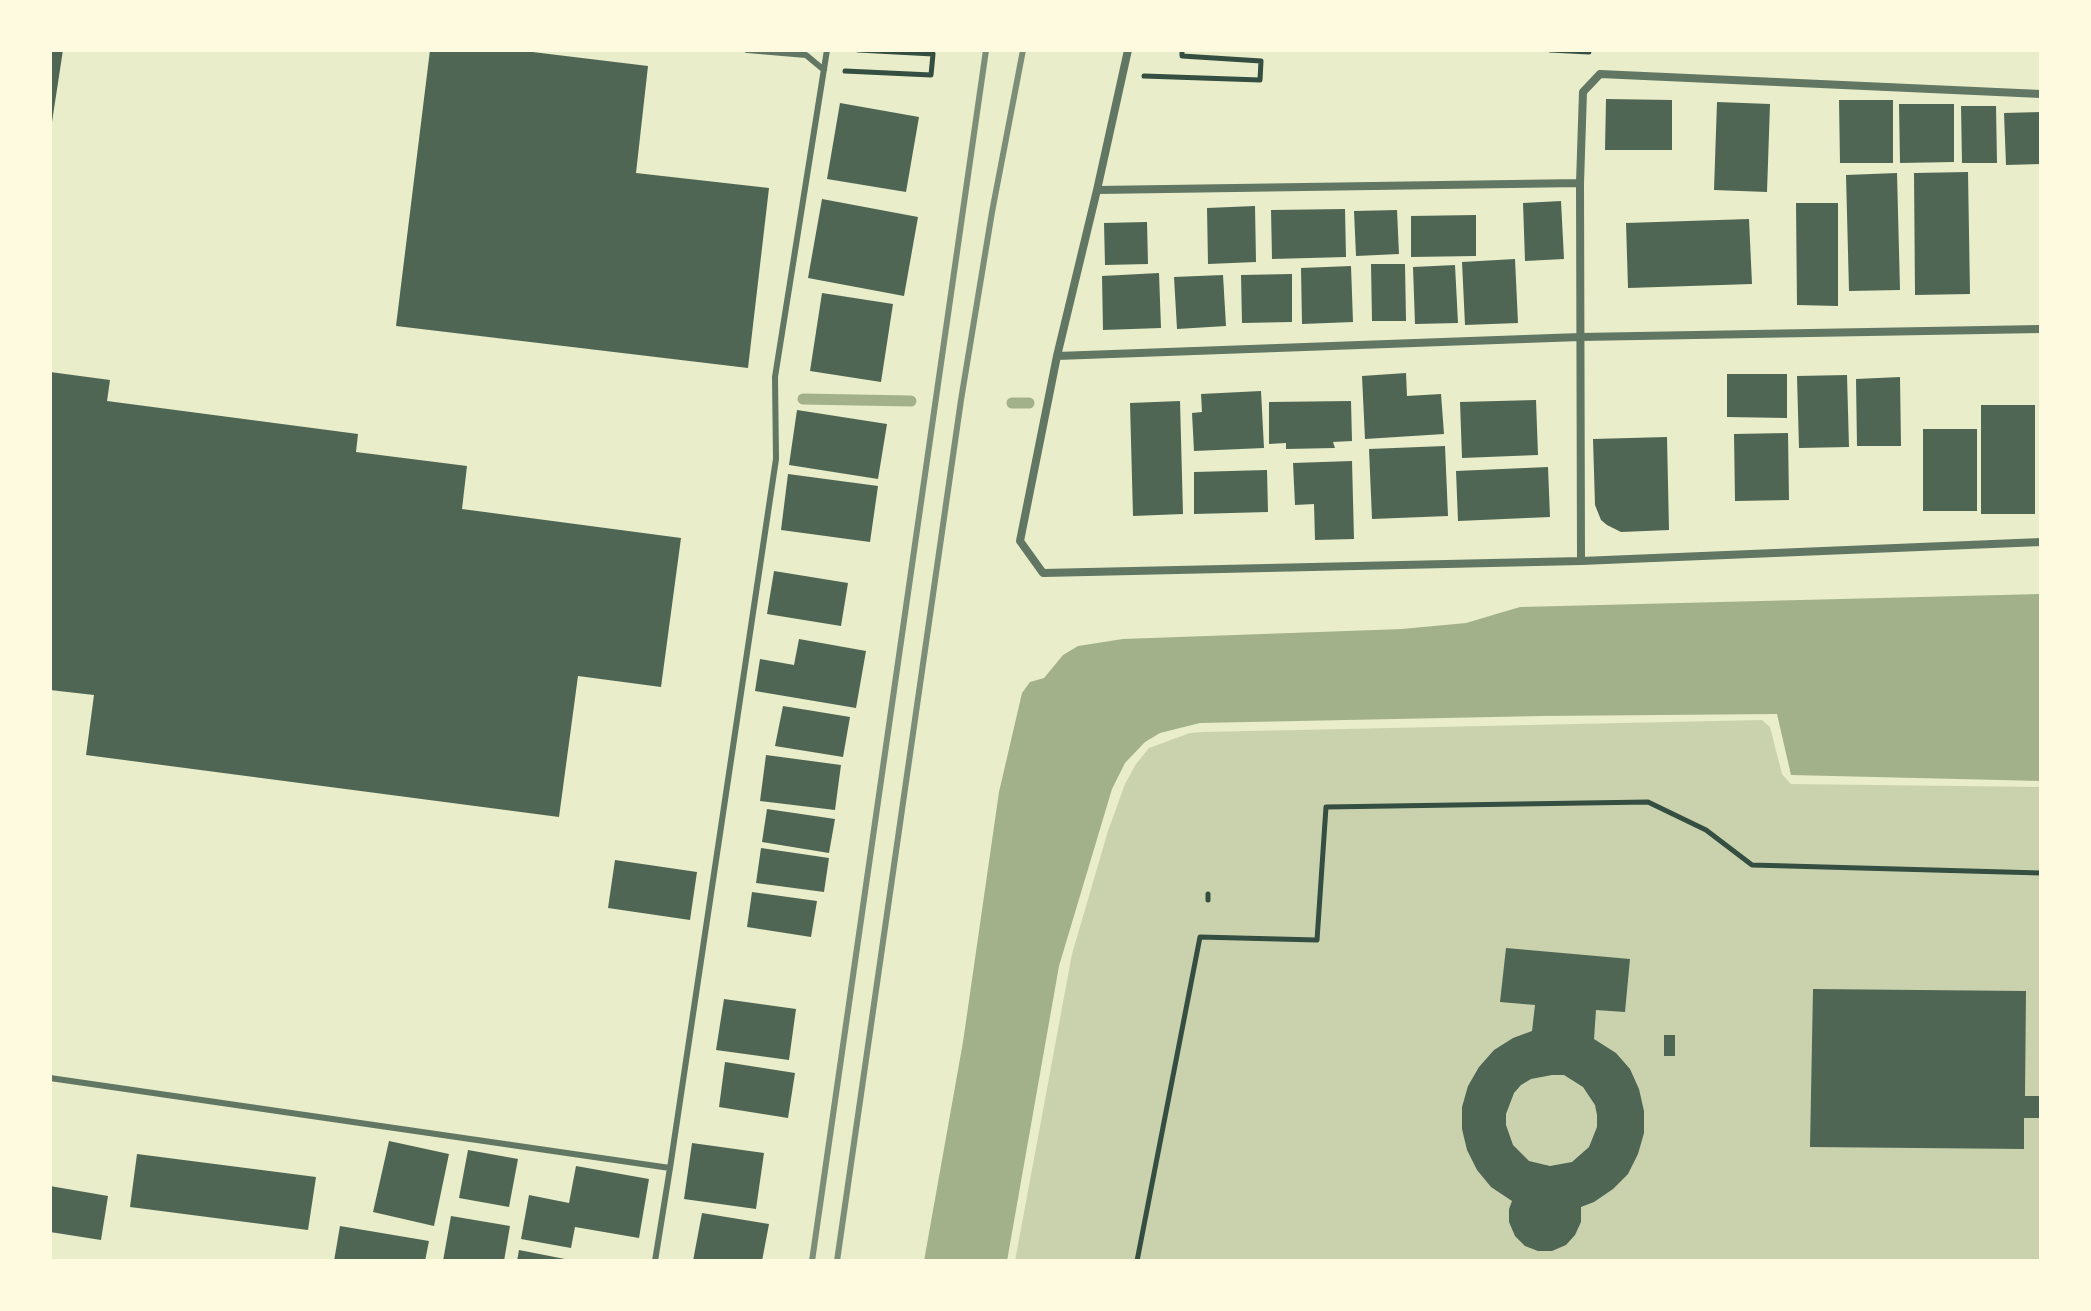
<!DOCTYPE html>
<html>
<head>
<meta charset="utf-8">
<style>
	body { margin:0 }
	#map { position:relative; width:2091px; height:1311px; overflow:hidden; background:#e9edc9; font-family:"Asap Condensed",sans-serif }
	canvas { display:block }
	.frame { position:absolute; inset:0; border:52px solid #fefae0; pointer-events:none }
</style>
</head>
<body>
<div id="map">
<canvas width="2091" height="1311"></canvas>
<div class="frame"></div>
</div>
<script>
const g = document.querySelector('canvas').getContext('2d');
g.lineJoin = 'round';
function fill(path, color) { g.fillStyle = color; g.fill(path, 'evenodd'); }
const shape = rows => new Path2D(rows.map(r => 'M' + r).join(''));
function stroke(path, color, width, dash) { g.strokeStyle = color; g.lineWidth = width; g.lineCap = dash ? 'butt' : 'round'; g.setLineDash(dash || []); g.stroke(path); }
fill(shape([
	[1762,720,1770,727,1782,774,1791,784,2041,787,2041,1261,1015,1261,1072,954,1108,831,1125,784,1136,764,1149,748,1190,733,1204,732]
]), '#cad2ad');
fill(shape([
	[2041,594,2041,781,1791,775,1777,714,1542,716,1200,723,1160,733,1145,742,1125,763,1112,789,1059,966,1007,1261,924,1261,963,1042,999,792,1022,693,1030,682,1044,678,1063,655,1078,646,1123,639,1402,629,1466,623,1520,607]
]), '#a3b18a');
stroke(shape([
	[803,399,911,401],
	[1012,403,1029,403]
]), '#a3b18a', 11);
fill(shape([
	[50,50,63,50,52,122,50,122],
	[430,50,516,50,648,66,636,173,769,188,748,368,396,326],
	[1606,99,1672,100,1672,150,1605,150],
	[1839,100,1893,100,1893,163,1840,163],
	[1717,102,1770,104,1767,192,1714,190],
	[840,103,919,117,906,192,827,179],
	[1899,104,1954,104,1954,162,1900,163],
	[1961,106,1996,106,1997,163,1962,163],
	[2041,112,2041,164,2006,165,2004,113],
	[1968,172,1970,294,1915,295,1914,173],
	[1897,173,1900,290,1849,291,1846,175],
	[822,199,918,217,904,296,808,278],
	[1561,201,1564,259,1525,261,1523,203],
	[1796,203,1838,203,1838,306,1797,305],
	[1255,206,1256,262,1208,264,1207,208],
	[1345,209,1346,257,1272,259,1271,210],
	[1397,210,1399,254,1356,256,1354,211],
	[1476,215,1476,256,1411,257,1411,216],
	[1749,219,1752,284,1628,288,1626,223],
	[1147,222,1148,264,1105,265,1104,223],
	[1515,259,1518,323,1465,325,1462,262],
	[1371,264,1405,264,1406,321,1372,321],
	[1455,265,1458,323,1415,324,1413,267],
	[1351,266,1353,322,1302,324,1301,268],
	[1159,273,1161,328,1103,330,1102,276],
	[1292,274,1292,322,1242,323,1241,275],
	[1223,275,1226,326,1177,329,1174,277],
	[822,293,893,304,881,382,810,371],
	[50,372,110,380,107,401,358,434,356,452,467,466,462,509,681,538,661,687,578,676,559,817,86,755,94,695,50,690],
	[1406,373,1407,396,1441,394,1444,434,1365,439,1362,376],
	[1727,374,1787,374,1787,418,1727,417],
	[1847,375,1849,447,1799,448,1797,376],
	[1900,377,1901,446,1857,446,1856,379],
	[1261,391,1264,448,1194,451,1192,413,1202,412,1201,394],
	[1536,400,1538,455,1462,458,1460,402],
	[1180,401,1183,514,1133,516,1130,403],
	[1351,401,1352,441,1333,442,1335,448,1286,449,1286,443,1269,444,1269,402],
	[1981,405,2035,405,2035,514,1981,514],
	[797,410,887,424,878,479,789,465],
	[1923,429,1977,429,1977,511,1923,511],
	[1788,433,1789,500,1735,501,1734,434],
	[1667,437,1669,530,1621,532,1607,525,1601,520,1595,505,1593,439],
	[1445,446,1448,516,1372,519,1369,449],
	[1352,461,1354,539,1315,540,1314,504,1295,505,1293,463],
	[1548,467,1550,517,1458,521,1456,471],
	[1267,470,1268,512,1194,514,1194,472],
	[788,474,878,486,870,542,781,530],
	[774,571,848,583,841,626,767,614],
	[799,639,866,651,856,708,755,691,760,659,794,665],
	[783,706,850,717,843,757,775,746],
	[766,755,841,765,835,810,760,801],
	[767,809,835,819,829,853,762,842],
	[761,848,829,858,824,892,756,883],
	[615,860,697,872,690,920,608,908],
	[752,892,817,901,811,937,747,927],
	[1506,948,1630,959,1625,1012,1596,1010,1594,1039,1616,1053,1630,1069,1639,1089,1644,1111,1644,1133,1638,1154,1628,1174,1613,1189,1594,1202,1581,1207,1581,1222,1575,1235,1566,1245,1552,1251,1538,1251,1525,1246,1515,1236,1509,1222,1509,1209,1512,1201,1491,1187,1477,1170,1467,1150,1462,1129,1462,1107,1468,1086,1479,1067,1494,1050,1513,1038,1532,1031,1535,1005,1500,1002],
	[1552,1075,1564,1075,1583,1087,1595,1105,1597,1115,1597,1127,1589,1147,1572,1162,1550,1166,1529,1161,1513,1145,1506,1125,1506,1114,1514,1093,1521,1085,1531,1079],
	[1813,989,2026,991,2025,1096,2041,1096,2041,1118,2024,1118,2024,1149,1810,1147],
	[724,999,796,1009,789,1060,716,1050],
	[1664,1035,1675,1035,1675,1056,1664,1056],
	[725,1062,795,1073,788,1118,719,1107],
	[389,1141,449,1154,434,1226,373,1212],
	[692,1143,764,1153,756,1209,684,1199],
	[468,1150,518,1159,509,1207,459,1198],
	[137,1154,316,1177,308,1230,130,1207],
	[576,1166,649,1179,639,1238,575,1227,571,1248,521,1239,529,1195,569,1203],
	[50,1186,108,1196,101,1240,50,1232],
	[702,1213,769,1224,762,1261,693,1261],
	[451,1216,510,1226,504,1261,443,1261],
	[340,1226,429,1241,425,1261,334,1261],
	[519,1250,570,1260,570,1261,517,1261]
]), '#4f6655');
stroke(shape([
	[1550,50,1589,52],
	[845,71,931,75,933,54,858,50],
	[1144,76,1260,80,1261,61,1182,56,1182,50],
	[1208,900,1208,894],
	[1137,1261,1200,937,1317,940,1326,807,1648,802,1706,830,1752,865,2041,873]
]), '#344e41', 5);
stroke(shape([
	[747,50,806,55,824,70],
	[50,1078,670,1168,776,459,775,377,827,50],
	[655,1261,670,1168]
]), '#617663', 6);
stroke(shape([
	[1128,50,1097,190,1057,356,1580,337,2041,329],
	[1097,190,1580,183],
	[1057,356,1020,541,1043,573,1581,561,2041,542],
	[1581,561,1580,183,1583,92,1600,74,2041,94]
]), '#617663', 8);
stroke(shape([
	[812,1261,986,50],
	[837,1261,961,400,992,212,1023,50]
]), '#7c8e77', 6);
</script>
</body>
</html>
